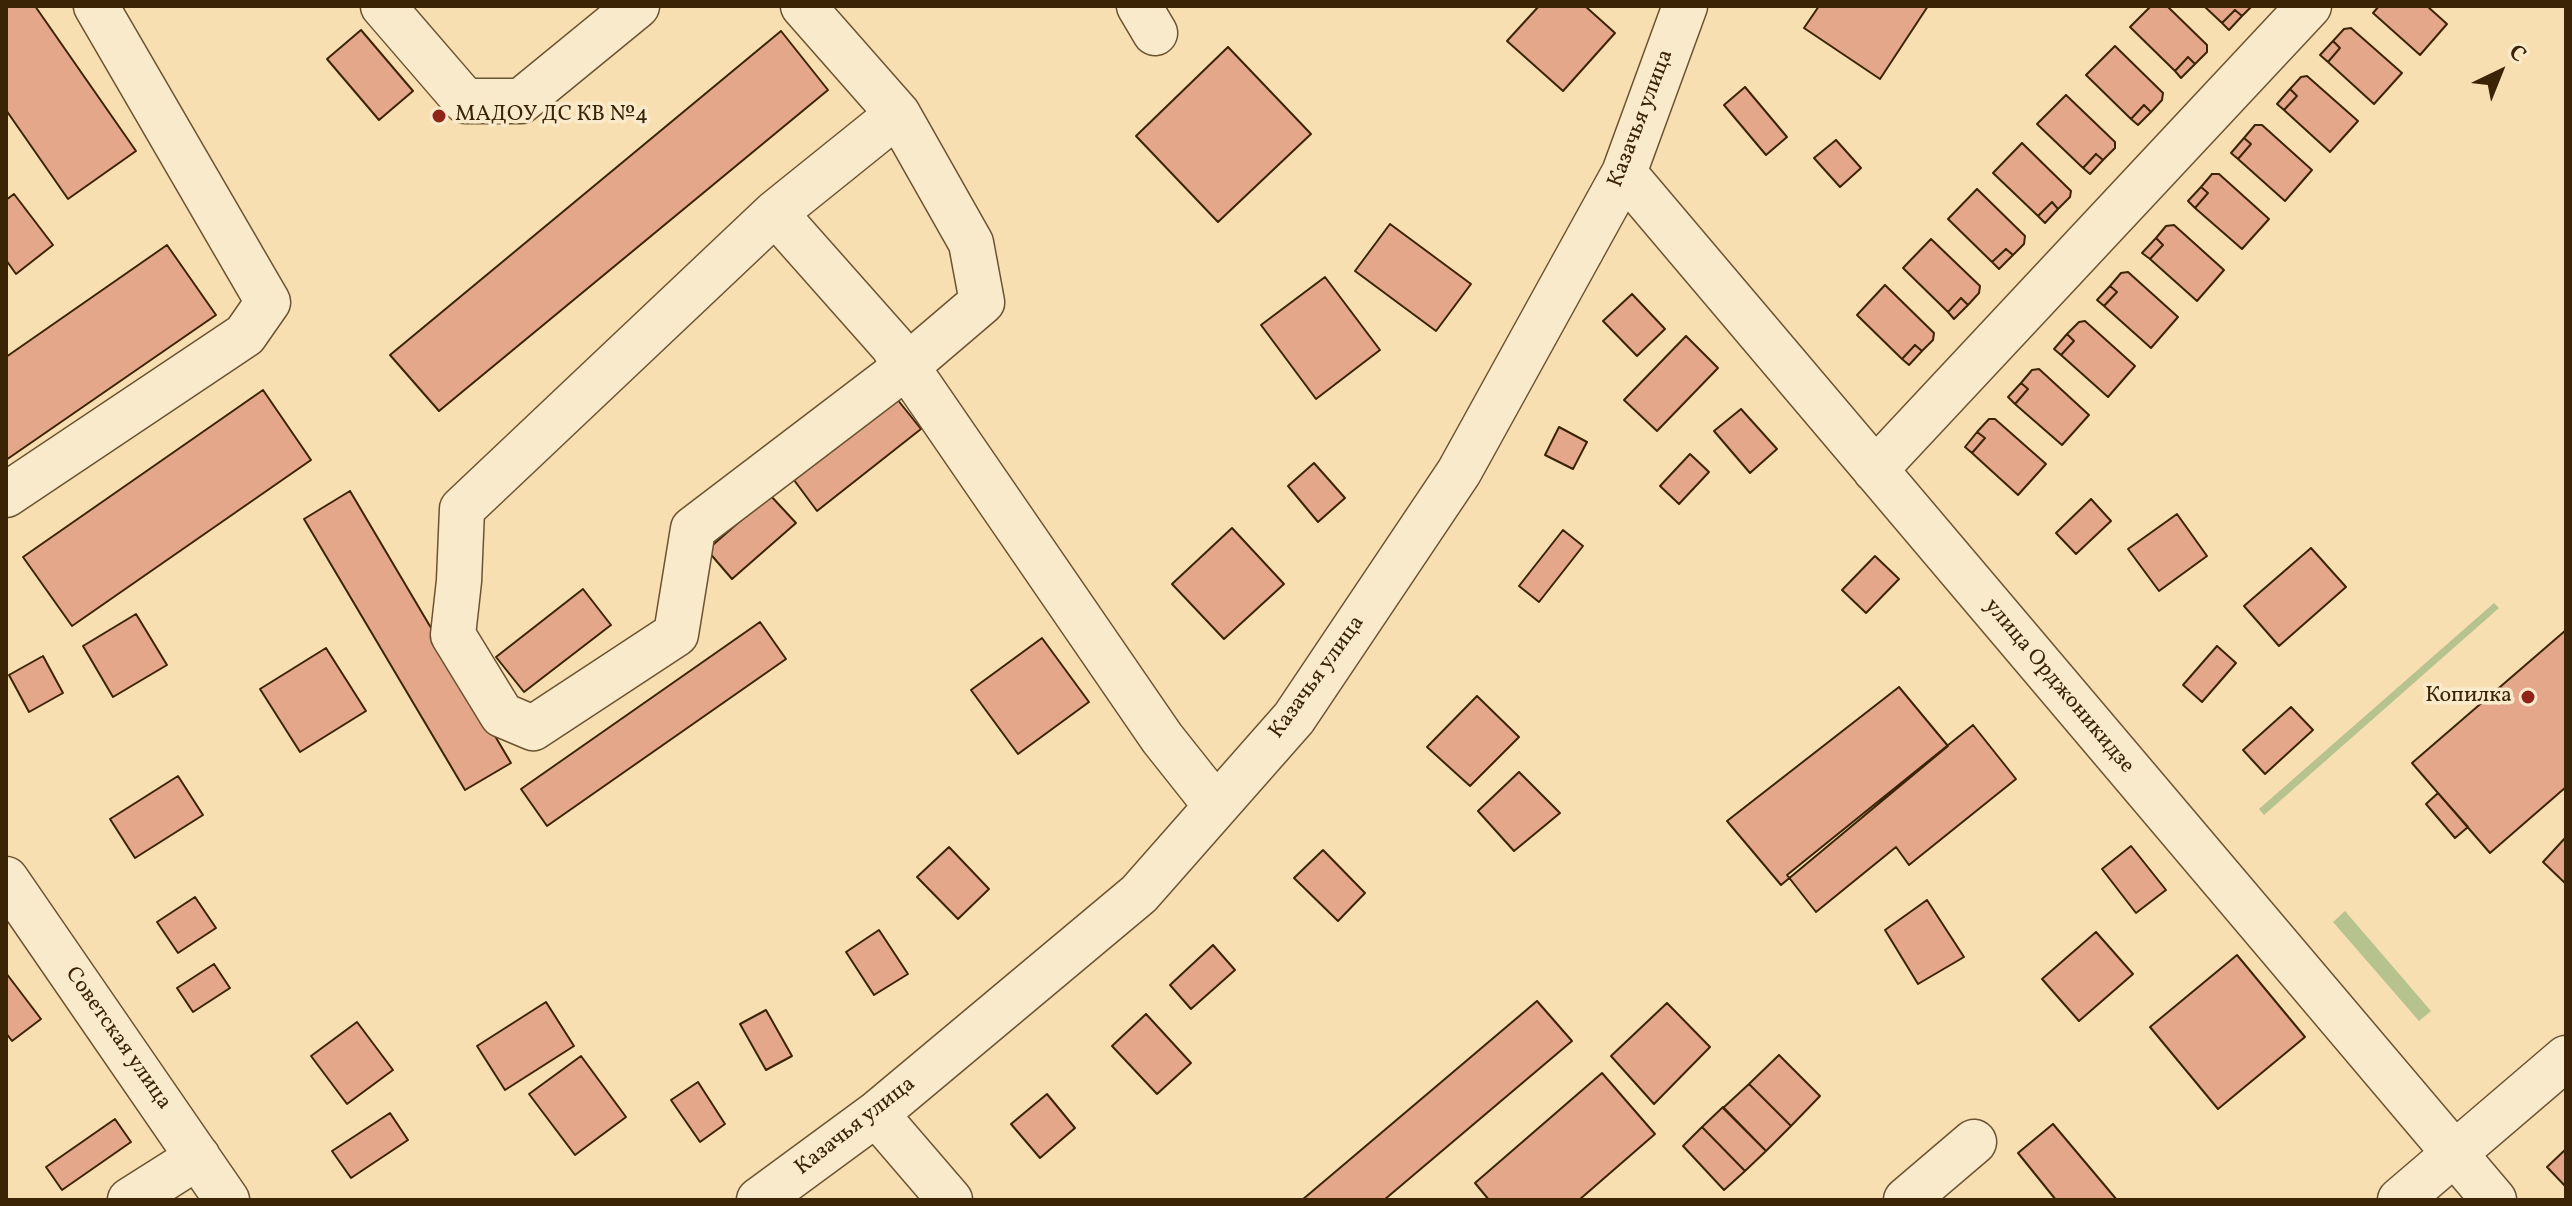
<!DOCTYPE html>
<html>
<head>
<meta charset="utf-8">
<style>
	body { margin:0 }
	#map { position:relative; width:2572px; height:1206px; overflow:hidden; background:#f7dfb1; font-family:Vollkorn,serif }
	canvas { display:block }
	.frame { position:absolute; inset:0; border:8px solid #3b2405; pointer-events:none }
	.north { position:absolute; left:2460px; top:32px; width:80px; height:80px; -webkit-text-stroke:6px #faeacc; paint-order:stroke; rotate:43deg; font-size:22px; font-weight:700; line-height:32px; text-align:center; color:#3b2405 }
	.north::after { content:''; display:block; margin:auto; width:28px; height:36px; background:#3b2405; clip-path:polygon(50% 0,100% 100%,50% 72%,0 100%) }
</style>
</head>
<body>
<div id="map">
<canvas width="2572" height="1206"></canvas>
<div class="frame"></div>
<div class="north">С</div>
</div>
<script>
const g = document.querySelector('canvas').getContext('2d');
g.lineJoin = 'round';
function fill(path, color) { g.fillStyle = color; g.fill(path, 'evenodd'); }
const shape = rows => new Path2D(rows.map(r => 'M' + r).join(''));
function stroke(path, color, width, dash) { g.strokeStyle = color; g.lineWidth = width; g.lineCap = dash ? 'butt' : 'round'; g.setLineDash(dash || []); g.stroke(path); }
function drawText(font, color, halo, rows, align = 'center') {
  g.font = font + ' Vollkorn,serif'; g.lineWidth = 7; g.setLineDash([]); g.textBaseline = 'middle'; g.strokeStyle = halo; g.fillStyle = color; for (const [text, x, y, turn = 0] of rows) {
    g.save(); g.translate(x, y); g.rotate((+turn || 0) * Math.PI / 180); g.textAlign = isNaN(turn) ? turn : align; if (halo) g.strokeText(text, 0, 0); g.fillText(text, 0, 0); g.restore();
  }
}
fill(shape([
	[2494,603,2499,608,2264,815,2259,809],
	[2345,911,2431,1011,2419,1021,2333,922]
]), '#b7c38f');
const building = shape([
	[6,6,35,6,136,151,68,199,6,110,6,6],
	[1539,6,1585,6,1615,33,1563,91,1507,41,1539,6],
	[1819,6,1928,6,1880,79,1804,28,1819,6],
	[2151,6,2167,6,2207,45,2207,52,2195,64,2188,57,2175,71,2130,27,2151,6],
	[2204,6,2252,6,2242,16,2235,10,2222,23,2204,6],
	[2379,6,2427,6,2447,24,2420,55,2373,13,2379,6],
	[2235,10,2242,16,2229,30,2222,23,2235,10],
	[2351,28,2402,73,2374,104,2328,62,2340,48,2333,41,2344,29,2351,28],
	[361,30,413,91,379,120,327,59,361,30],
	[781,31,828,90,439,411,390,355,781,31],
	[2333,41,2340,48,2328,62,2320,55,2333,41],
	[2115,46,2163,93,2162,100,2151,112,2144,105,2131,119,2086,75,2115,46],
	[1228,47,1311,134,1218,222,1136,136,1228,47],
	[2188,57,2195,64,2181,78,2175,71,2188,57],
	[2307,76,2358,121,2330,152,2284,110,2297,96,2290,89,2301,77,2307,76],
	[1745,87,1787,137,1766,155,1724,105,1745,87],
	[2290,89,2297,96,2284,110,2277,104,2290,89],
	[2066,95,2115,142,2115,148,2103,160,2096,154,2083,168,2037,124,2066,95],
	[2144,105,2151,112,2138,125,2131,119,2144,105],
	[2255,125,2262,125,2312,170,2285,201,2238,159,2251,144,2244,138,2255,125],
	[2244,138,2251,144,2238,159,2231,153,2244,138],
	[1836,140,1861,168,1840,187,1814,158,1836,140],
	[2022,143,2071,191,2070,197,2058,209,2052,202,2038,216,1993,173,2022,143],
	[2096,154,2103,160,2090,174,2083,168,2096,154],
	[2212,174,2219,174,2269,219,2242,249,2195,208,2208,193,2201,187,2212,174],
	[2201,187,2208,193,2195,208,2188,201,2201,187],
	[1977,189,2025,236,2024,244,2013,255,2006,249,1992,262,1948,219,1977,189],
	[14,194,53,245,16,274,6,260,6,200,14,194],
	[2052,202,2058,209,2045,223,2038,216,2052,202],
	[1390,224,1471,284,1436,331,1355,271,1390,224],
	[2174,225,2224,270,2197,301,2150,259,2163,245,2156,238,2166,226,2174,225],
	[2156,238,2163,245,2150,259,2142,253,2156,238],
	[1931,239,1980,286,1979,293,1968,305,1961,298,1948,312,1903,268,1931,239],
	[167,245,216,315,6,460,6,357,167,245],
	[2006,249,2013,255,1999,269,1992,262,2006,249],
	[2128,272,2178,317,2151,348,2104,306,2117,292,2110,286,2121,273,2128,272],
	[1325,277,1380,350,1316,399,1261,325,1325,277],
	[1885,285,1934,333,1933,340,1922,351,1915,345,1902,359,1857,315,1885,285],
	[2110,286,2117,292,2104,306,2097,300,2110,286],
	[1632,294,1665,329,1637,356,1603,321,1632,294],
	[1961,298,1968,305,1954,319,1948,312,1961,298],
	[2085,321,2135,366,2108,397,2061,355,2074,341,2067,334,2079,322,2085,321],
	[2067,334,2074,341,2061,355,2054,349,2067,334],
	[1686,336,1718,368,1657,431,1624,400,1686,336],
	[1915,345,1922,351,1909,365,1902,359,1915,345],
	[2039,369,2089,415,2062,445,2015,404,2028,389,2021,383,2032,370,2039,369],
	[2021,383,2028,389,2015,404,2008,397,2021,383],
	[263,390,311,460,72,626,23,557,263,390],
	[897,399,921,429,817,511,794,480,897,399],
	[1741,409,1777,449,1750,473,1714,431,1741,409],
	[1989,419,1995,419,2046,464,2018,495,1972,453,1985,438,1977,432,1989,419],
	[1559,427,1587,442,1573,469,1545,455,1559,427],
	[1977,432,1985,438,1972,453,1965,447,1977,432],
	[1690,454,1709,472,1679,504,1660,486,1690,454],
	[1314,463,1345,498,1318,522,1288,486,1314,463],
	[350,491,511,763,465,790,304,519,350,491],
	[770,495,796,523,732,579,707,550,770,495],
	[2091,499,2111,521,2076,554,2056,533,2091,499],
	[2177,514,2207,556,2159,591,2128,549,2177,514],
	[1232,528,1284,584,1224,639,1172,584,1232,528],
	[1563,530,1583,546,1539,602,1519,586,1563,530],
	[2311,548,2346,587,2279,646,2244,606,2311,548],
	[1875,556,1899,579,1866,613,1842,590,1875,556],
	[583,589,611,625,524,692,496,657,583,589],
	[136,614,167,665,113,697,83,646,136,614],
	[760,622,786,659,547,826,521,789,760,622],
	[2566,630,2566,787,2490,853,2412,763,2566,630],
	[1042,638,1089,702,1018,754,971,690,1042,638],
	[2217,646,2236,663,2202,702,2183,685,2217,646],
	[326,648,366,711,300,752,260,689,326,648],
	[43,656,63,693,29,712,9,675,43,656],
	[1899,687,1948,746,1781,885,1727,821,1899,687],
	[1477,696,1519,737,1470,786,1427,747,1477,696],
	[2291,707,2313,730,2265,774,2243,750,2291,707],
	[1973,725,2016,779,1909,865,1896,847,1816,912,1787,875,1973,725],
	[1519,772,1560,813,1514,851,1478,811,1519,772],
	[178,776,203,815,135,858,110,819,178,776],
	[2438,793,2468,827,2455,838,2426,804,2438,793],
	[2566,837,2566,884,2543,862,2566,837],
	[2131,846,2166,890,2136,913,2102,869,2131,846],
	[949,847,989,889,958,919,917,877,949,847],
	[1323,850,1365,893,1338,921,1294,878,1323,850],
	[195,897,216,928,178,953,157,922,195,897],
	[1927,900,1964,957,1918,984,1885,930,1927,900],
	[879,930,908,974,874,995,846,952,879,930],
	[2096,932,2133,974,2079,1021,2042,979,2096,932],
	[1213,945,1235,970,1191,1009,1170,985,1213,945],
	[2237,955,2305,1037,2218,1109,2150,1027,2237,955],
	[214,964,230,988,193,1012,177,988,214,964],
	[6,973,41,1019,12,1041,6,1033,6,973],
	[1537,1001,1572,1041,1384,1200,1302,1200,1537,1001],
	[546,1002,574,1046,505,1090,477,1046,546,1002],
	[1667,1003,1710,1047,1654,1104,1611,1056,1667,1003],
	[766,1010,792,1056,766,1070,740,1024,766,1010],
	[1146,1014,1191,1063,1157,1094,1112,1046,1146,1014],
	[357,1022,393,1070,347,1104,311,1056,357,1022],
	[1779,1055,1820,1096,1791,1126,1749,1084,1779,1055],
	[581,1056,626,1117,575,1155,529,1094,581,1056],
	[1602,1073,1655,1134,1579,1200,1489,1200,1475,1183,1602,1073],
	[698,1082,725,1124,700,1142,671,1100,698,1082],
	[1749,1084,1791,1126,1766,1151,1723,1108,1749,1084],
	[1047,1094,1075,1128,1040,1158,1011,1124,1047,1094],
	[1723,1107,1766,1151,1745,1171,1702,1127,1723,1107],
	[390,1113,408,1140,351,1178,332,1151,390,1113],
	[115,1119,131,1142,62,1190,46,1167,115,1119],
	[2053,1124,2117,1200,2056,1200,2018,1153,2053,1124],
	[1702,1127,1745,1171,1724,1190,1683,1146,1702,1127],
	[2566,1149,2566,1187,2547,1167,2566,1149]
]);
fill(building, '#e5a78a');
stroke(building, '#3b2405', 2);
const minor = shape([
	[383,6,465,101,521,101,637,6],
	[803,6,898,114,775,213,892,345,1162,738,1216,806],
	[1139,6,1155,33],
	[1624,173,2494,1200],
	[775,213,462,509,459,581,453,635,502,715,533,728,676,634,693,529,907,366,982,302,971,243,898,114],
	[1875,470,2309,6],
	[6,495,245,335,268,302,96,6],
	[6,879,227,1200],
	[876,1114,950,1200],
	[130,1200,198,1157],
	[759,1200,876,1114,1139,894,1294,718,1459,472,1624,173,1685,6],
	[1906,1200,1974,1142],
	[2400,1200,2566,1058]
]);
stroke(minor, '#6a5330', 47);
stroke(minor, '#faeacc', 44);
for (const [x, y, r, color] of [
	[439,116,8,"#8f2418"],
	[2528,697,8,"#8f2418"]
]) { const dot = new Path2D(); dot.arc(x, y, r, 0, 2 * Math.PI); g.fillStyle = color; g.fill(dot); stroke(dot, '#faeacc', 3); }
drawText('22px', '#3b2405', '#faeacc', [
	["МАДОУ ДС КВ №4",455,116],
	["Копилка",2512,697,"right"]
], 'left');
drawText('22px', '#3b2405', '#faeacc', [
	["Казачья улица",1642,119,-69],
	["Казачья улица",1318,678,-54],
	["улица Орджоникидзе",2058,687,50],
	["Советская улица",117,1039,55],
	["Казачья улица",856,1127,-38]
]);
</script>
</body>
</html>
